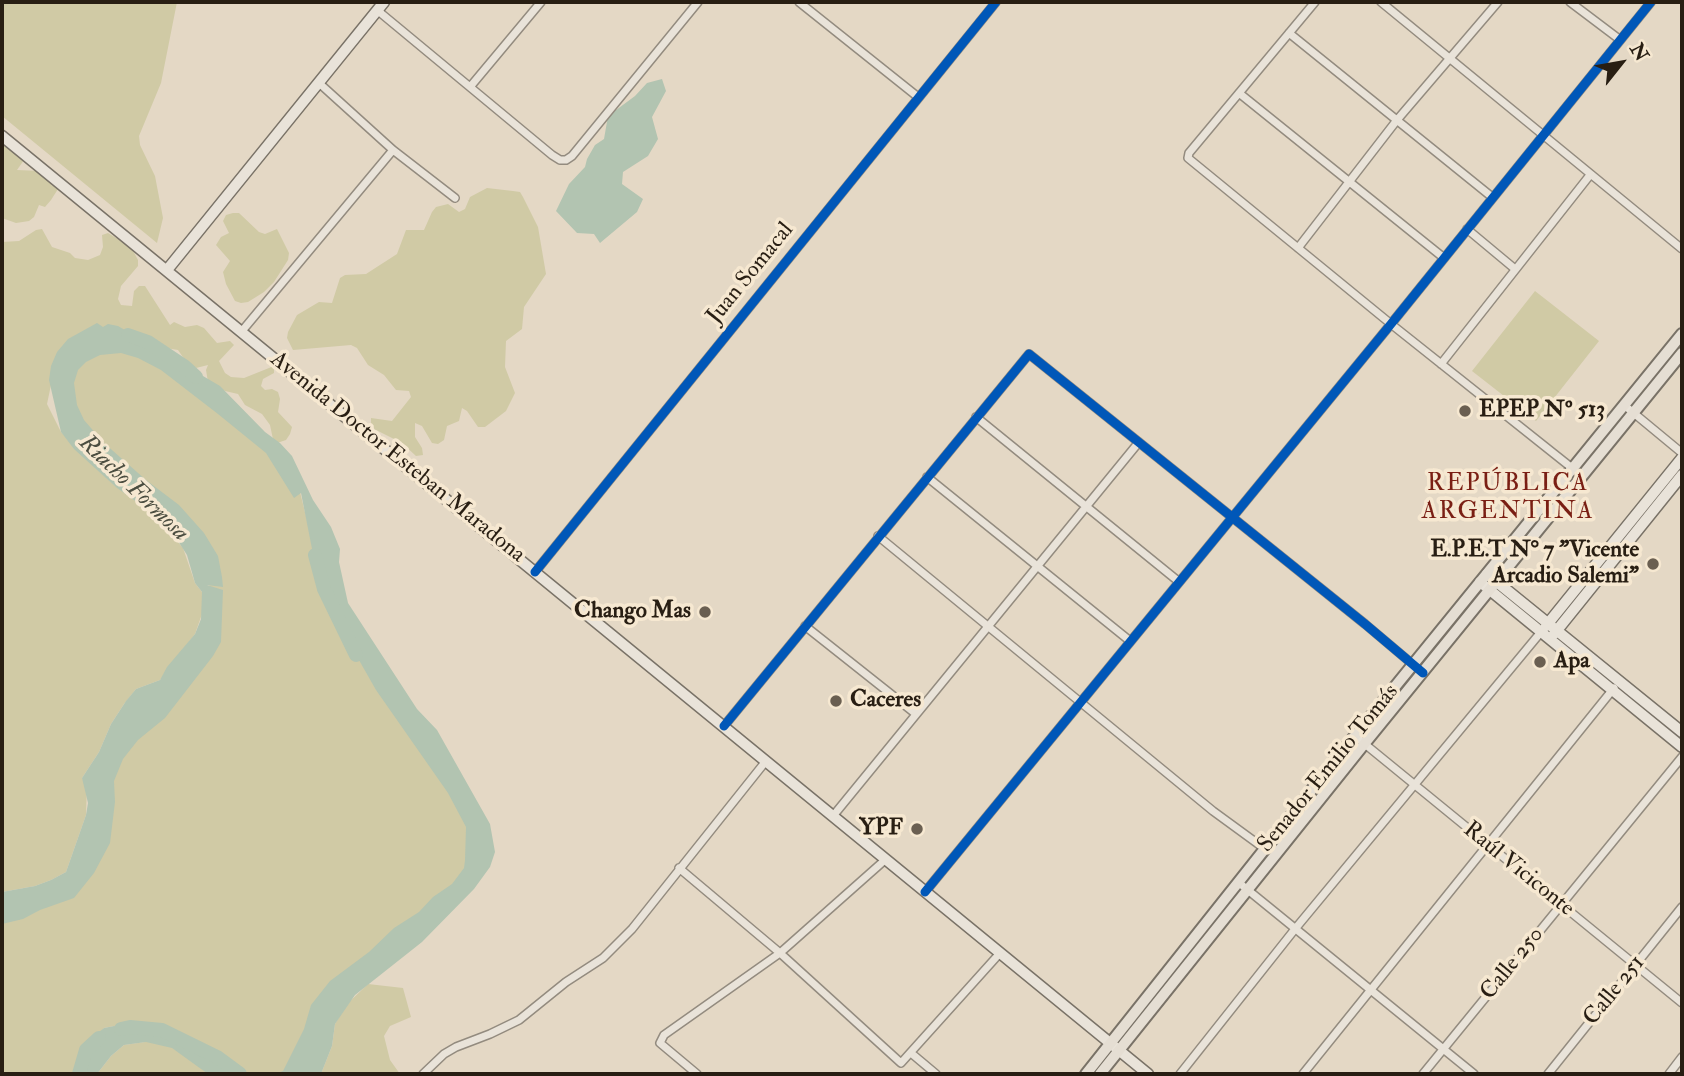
<!DOCTYPE html>
<html>
<head>
<meta charset="utf-8">
<style>
	body { margin:0 }
	#map { position:relative; width:1684px; height:1076px; overflow:hidden; background:#e4d8c5; font-family:"IM FELL Double Pica",serif }
	canvas { display:block }
	.frame { position:absolute; inset:0; border:4px solid #281e13; pointer-events:none }
	.north { position:absolute; left:1586px; top:28px; width:70px; height:70px; -webkit-text-stroke:5px #f6e8d1; paint-order:stroke; rotate:59deg; font-size:19px; font-weight:700; line-height:28px; text-align:center; color:#281e13 }
	.north::after { content:''; display:block; margin:auto; width:24px; height:32px; background:#281e13; clip-path:polygon(50% 0,100% 100%,50% 72%,0 100%) }
</style>
</head>
<body>
<div id="map">
<canvas width="1684" height="1076"></canvas>
<div class="frame"></div>
<div class="north">N</div>
</div>
<script>
const g = document.querySelector('canvas').getContext('2d');
g.lineJoin = 'round';
function fill(path, color) { g.fillStyle = color; g.fill(path, 'evenodd'); }
const shape = rows => new Path2D(rows.map(r => 'M' + r).join(''));
function stroke(path, color, width, dash) { g.strokeStyle = color; g.lineWidth = width; g.lineCap = dash ? 'butt' : 'round'; g.setLineDash(dash || []); g.stroke(path); }
function drawText(font, color, halo, rows, align = 'center') {
  g.font = font + ' "IM FELL Double Pica",serif'; g.lineWidth = 7; g.setLineDash([]); g.textBaseline = 'middle'; g.strokeStyle = halo; g.fillStyle = color; for (const [text, x, y, turn = 0] of rows) {
    g.save(); g.translate(x, y); g.rotate((+turn || 0) * Math.PI / 180); g.textAlign = isNaN(turn) ? turn : align; if (halo) g.strokeText(text, 0, 0); g.fillText(text, 0, 0); g.restore();
  }
}
fill(shape([
	[2,2,177,2,161,83,139,136,140,145,155,176,163,218,157,243,2,116],
	[2,142,24,160,17,170,40,171,50,180,52,186,56,182,58,189,51,200,45,207,39,205,34,217,29,221,16,223,2,218],
	[487,188,513,191,520,192,523,197,538,227,546,274,524,307,522,329,506,341,505,367,515,393,506,411,485,427,478,427,467,411,462,408,459,421,447,426,444,440,438,444,432,443,422,426,415,423,415,437,422,448,423,455,416,456,402,443,374,429,371,424,371,418,392,421,411,397,409,391,396,390,384,375,368,365,357,348,351,345,293,350,287,338,288,332,297,315,319,302,332,303,340,278,345,275,366,274,397,254,406,230,424,230,432,212,436,207,448,204,459,212,465,209,470,197],
	[233,213,239,213,259,232,265,234,277,229,289,253,288,260,274,282,264,292,248,302,241,303,235,301,226,284,223,272,230,261,216,245,221,237,229,233,223,221,226,215],
	[42,229,52,247,70,253,75,258,88,260,100,255,103,247,102,235,108,233,131,247,138,260,138,266,121,286,118,299,121,305,132,306,134,291,139,286,145,286,170,325,174,322,185,327,197,325,204,328,217,343,230,341,234,345,219,361,225,373,231,377,244,378,274,366,274,373,263,379,261,386,265,390,272,389,278,392,280,399,278,412,292,427,290,434,286,440,274,444,270,425,262,414,245,405,238,394,225,391,208,382,206,370,208,365,196,368,189,366,178,350,154,346,256,434,300,492,324,589,354,652,466,808,469,871,374,957,300,1074,240,1074,217,1057,163,1030,114,1026,104,1028,86,1050,79,1074,2,1074,2,912,70,884,96,792,186,666,213,600,207,576,51,385,47,404,61,432,90,462,114,485,141,505,167,529,183,548,195,583,202,592,202,614,195,634,160,680,136,689,124,704,111,724,99,752,82,778,87,785,86,815,66,872,51,880,35,886,2,892,2,242,19,241,36,230],
	[1535,291,1599,341,1536,421,1472,371],
	[368,984,403,988,411,1017,390,1026,384,1036,390,1060,400,1074,321,1074,332,1046,335,1024,345,1006],
	[159,1040,188,1057,208,1074,97,1074,111,1056,124,1045]
]), '#d0caa5');
fill(shape([
	[662,79,666,91,652,117,658,139,648,156,623,172,622,184,643,199,637,212,600,243,594,234,577,233,556,211,569,184,585,167,587,159,595,145,604,139,608,116,635,96,647,83],
	[97,323,103,327,108,324,118,326,220,386,265,432,280,443,292,456,313,500,331,527,340,549,339,562,348,603,417,709,437,730,490,824,495,852,490,867,474,889,422,942,355,995,335,1024,332,1046,321,1074,274,1074,283,1071,304,1029,311,1005,330,981,369,952,394,928,419,912,433,897,452,884,464,868,465,860,466,827,448,793,376,690,351,646,332,609,315,564,301,493,294,498,266,453,218,414,161,370,138,358,121,353,100,355,86,362,78,370,74,383,77,405,84,420,104,443,146,480,179,505,204,533,218,556,222,577,223,587,207,585,223,590,221,642,213,656,165,718,138,740,123,759,114,781,115,802,110,843,94,873,74,898,40,910,23,919,2,924,2,892,35,886,51,880,66,872,86,815,88,803,82,778,99,752,111,724,126,701,136,689,160,680,167,667,195,634,201,619,202,592,195,583,187,555,178,541,141,505,117,488,74,449,61,432,49,380,51,366,57,352,68,339],
	[114,1026,162,1030,221,1059,241,1074,208,1074,172,1048,146,1042,124,1045,111,1056,97,1074,79,1074,86,1050,94,1036,104,1028]
]), '#b2c4b1');
stroke(shape([
	[128,335,148,342,184,366,196,377],
	[315,555,324,589,356,655],
	[121,1029,130,1027,162,1030,217,1057,240,1074],
	[79,1074,86,1050,99,1038]
]), '#b2c4b1', 14);
const minor = shape([
	[799,2,918,97],
	[1315,2,1189,153,1188,158,1391,324,1572,468],
	[1381,2,1682,249],
	[1570,2,1619,39],
	[377,10,552,155,560,160,566,160,572,156,698,2],
	[1289,33,1492,197],
	[319,83,393,150,455,198],
	[470,87,541,2],
	[1239,93,1444,258],
	[1467,229,1515,269],
	[1298,248,1397,120,1498,2],
	[242,331,393,150],
	[1441,364,1590,175],
	[1624,405,1682,453],
	[976,417,1178,581],
	[927,477,1130,641],
	[878,536,1213,811,1265,849],
	[535,572,996,2],
	[805,626,916,714],
	[724,726,1029,354,1365,624,1423,673],
	[1355,736,1682,1003],
	[833,816,1139,442],
	[679,868,780,953,901,1063,1000,953],
	[1238,882,1474,1074],
	[925,892,1391,324,1651,2],
	[911,1053,936,1074],
	[423,1074,444,1054,456,1047,490,1034,519,1020,566,982,603,958,632,929,766,761],
	[697,1074,660,1043,664,1035,780,953,886,859],
	[1180,1074,1295,929,1541,632],
	[1303,1074,1614,688],
	[1423,1074,1682,757],
	[1548,1074,1682,907],
	[1669,1074,1682,1057]
]);
const secondary = shape([
	[2,136,1148,1074],
	[167,270,384,2],
	[1487,574,1682,732],
	[1480,582,1682,747],
	[1546,626,1682,458],
	[1554,634,1682,475]
]);
const primary = shape([
	[1086,1074,1341,753,1682,334],
	[1100,1074,1365,743,1682,353]
]);
stroke(minor, '#938b7f', 10);
stroke(secondary, '#797267', 13);
stroke(primary, '#797267', 14);
stroke(minor, '#e9e3d9', 7);
stroke(secondary, '#e9e3d9', 10);
stroke(primary, '#e5ded3', 10);
stroke(shape([
	[535,572,996,2],
	[724,726,1029,354,1365,624,1423,673],
	[925,892,1391,324,1651,2]
]), '#0057b8', 9);
for (const [x, y, r, color] of [
	[1465,411,7,"#6a5f51"],
	[1653,564,7,"#6a5f51"],
	[705,612,7,"#6a5f51"],
	[1540,662,7,"#6a5f51"],
	[836,701,7,"#6a5f51"],
	[917,829,7,"#6a5f51"]
]) { const dot = new Path2D(); dot.arc(x, y, r, 0, 2 * Math.PI); g.fillStyle = color; g.fill(dot); stroke(dot, '#f6e8d1', 2.5); }
drawText('23px', '#281e13', '#f6e8d1', [
	["Juan Somacal",751,274,-51],
	["Avenida Doctor Esteban Maradona",397,458,39],
	["Senador Emilio Tomás",1329,769,-51],
	["Raúl Viciconte",1518,870,39],
	["Calle 250",1513,964,-51],
	["Calle 251",1615,991,-51]
]);
drawText('bold 23px', '#281e13', '#f6e8d1', [
	["EPEP Nº 513",1479,411],
	["E.P.E.T N° 7 \"Vicente",1639,551,"right"],
	["Arcadio Salemi\"",1639,577,"right"],
	["Chango Mas",691,612,"right"],
	["Apa",1554,662],
	["Caceres",850,701],
	["YPF",903,829,"right"]
], 'left');
g.letterSpacing = '2px';
drawText('24px', '#7a1f14', '#f6e8d1', [
	["REPÚBLICA",1508,485],
	["ARGENTINA",1508,513]
]);
g.letterSpacing = '0px';
drawText('italic 24px', '#4b4d40', '#f6e8d1', [
	["Riacho Formosa",133,489,44]
]);
</script>
</body>
</html>
